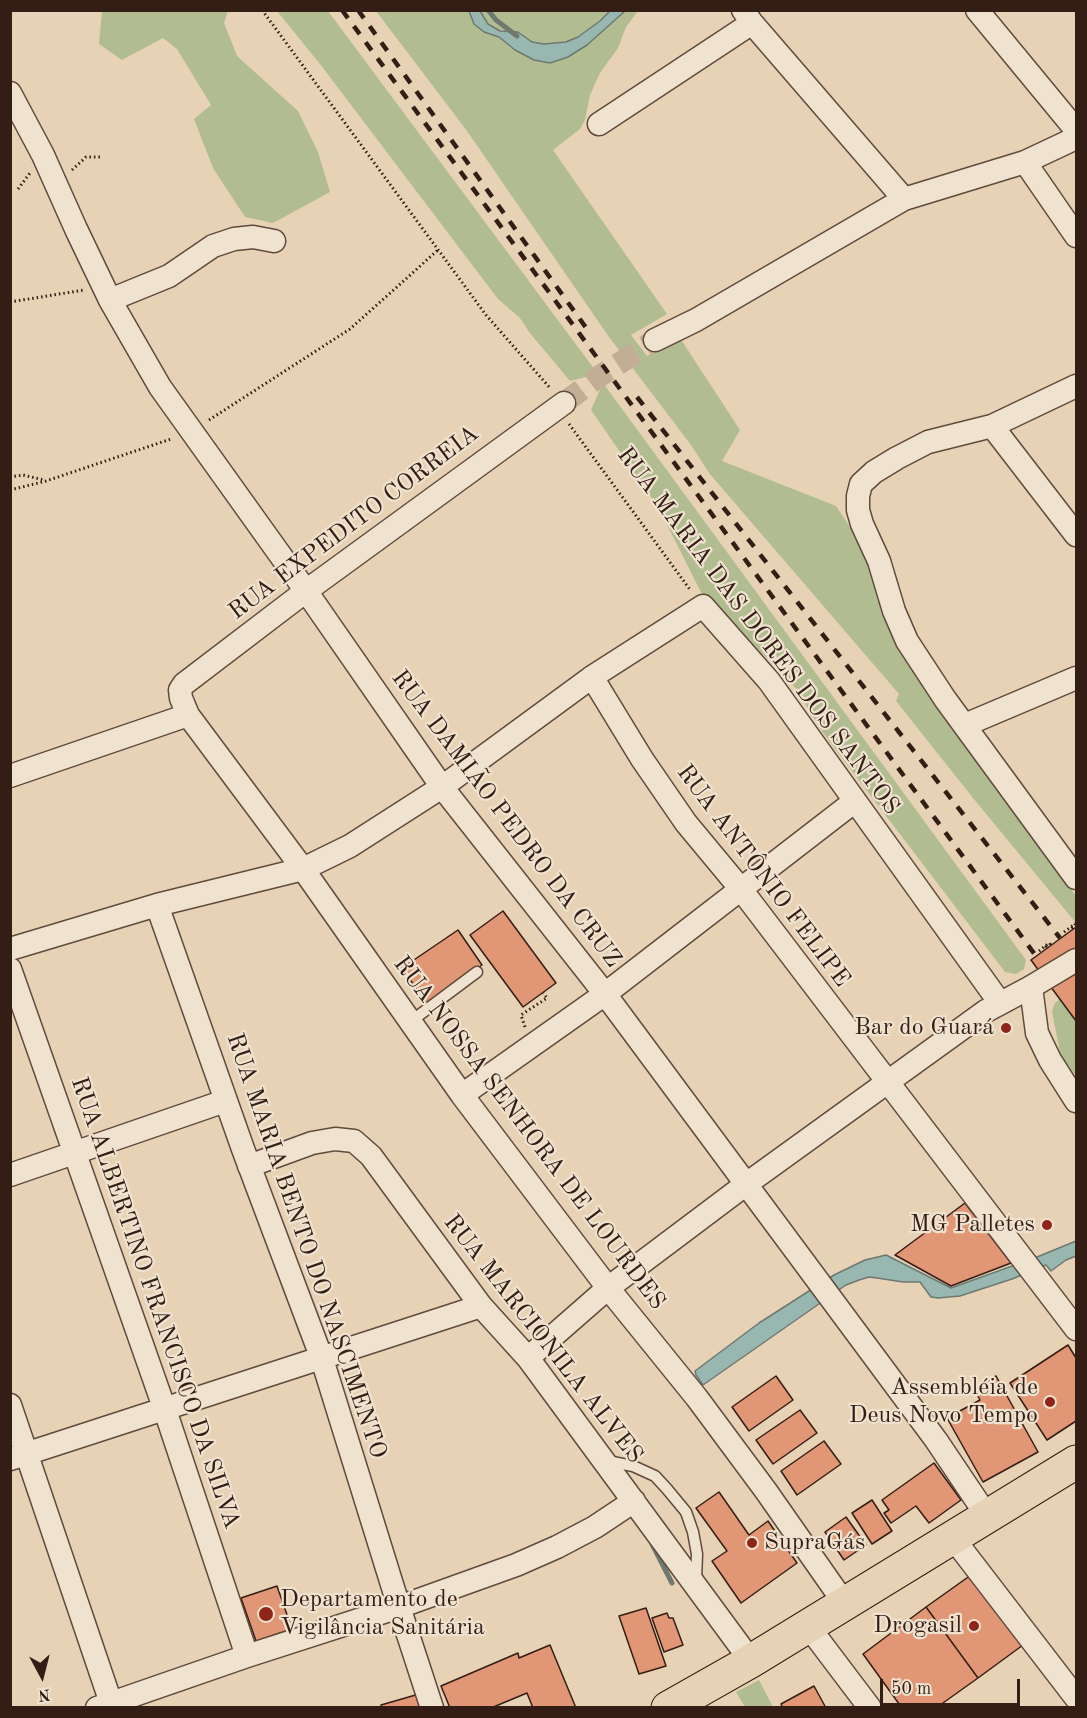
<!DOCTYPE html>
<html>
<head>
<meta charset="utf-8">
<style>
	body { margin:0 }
	#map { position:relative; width:1087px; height:1718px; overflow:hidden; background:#e7d2b5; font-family:"Old Standard TT",serif }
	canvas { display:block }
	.frame { position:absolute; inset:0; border:12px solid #331d15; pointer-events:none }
	.north { position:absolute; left:12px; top:1646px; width:60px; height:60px; -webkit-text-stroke:4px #efe2cf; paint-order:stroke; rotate:173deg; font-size:16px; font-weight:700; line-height:24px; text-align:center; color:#331d15 }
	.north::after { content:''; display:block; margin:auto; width:21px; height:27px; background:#331d15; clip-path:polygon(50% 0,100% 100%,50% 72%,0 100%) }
	.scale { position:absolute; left:880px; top:1679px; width:140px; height:27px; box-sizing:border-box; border:3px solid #331d15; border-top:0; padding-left:8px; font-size:18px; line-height:21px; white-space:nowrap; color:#331d15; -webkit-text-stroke:4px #efe2cf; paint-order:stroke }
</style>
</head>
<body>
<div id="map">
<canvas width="1087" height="1718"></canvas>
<div class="frame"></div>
<div class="north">N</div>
<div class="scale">50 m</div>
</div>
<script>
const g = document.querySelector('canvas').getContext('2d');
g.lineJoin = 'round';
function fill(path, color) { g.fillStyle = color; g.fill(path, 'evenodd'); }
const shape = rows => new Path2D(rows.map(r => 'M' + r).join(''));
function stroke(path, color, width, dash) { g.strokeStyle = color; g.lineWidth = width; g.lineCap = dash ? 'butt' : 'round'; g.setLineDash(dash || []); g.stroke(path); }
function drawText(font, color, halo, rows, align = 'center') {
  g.font = font + ' "Old Standard TT",serif'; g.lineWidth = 4.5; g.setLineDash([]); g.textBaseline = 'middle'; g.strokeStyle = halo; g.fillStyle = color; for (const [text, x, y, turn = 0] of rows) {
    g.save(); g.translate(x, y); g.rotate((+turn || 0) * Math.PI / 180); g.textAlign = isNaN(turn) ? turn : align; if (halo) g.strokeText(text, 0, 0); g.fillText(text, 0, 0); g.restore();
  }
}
fill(shape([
	[102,11,228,11,224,23,237,56,298,111,318,152,330,192,273,223,245,217,213,168,194,119,211,105,177,49,163,38,122,60,99,44],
	[277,11,328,11,598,374,570,381,529,332,520,318,498,299,320,64],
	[376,11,638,11,626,27,618,48,600,73,590,95,585,120,580,129,553,150,667,314,631,335,647,356,680,338,740,430,722,461,836,506,862,545,886,606,903,656,1076,896,1076,923,973,798,896,701,899,694,709,473,691,445,609,337,467,131],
	[603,383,1026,960,1024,969,1016,974,1005,972,826,737,788,677,707,604,658,507,591,410],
	[1060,999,1076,1022,1076,1075,1070,1071,1064,1062,1060,1052,1052,1012,1055,1003],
	[759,1680,773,1707,745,1707,736,1692]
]), '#b1bd91');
const water = shape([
	[469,11,480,11,488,24,500,31,518,32,532,42,544,44,566,42,578,37,600,21,610,11,625,11,587,45,568,57,550,63,534,60,515,50,499,37,484,32,474,24,469,11],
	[1076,1241,1076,1256,1066,1260,1051,1271,1046,1265,1012,1279,960,1296,938,1298,931,1297,920,1282,903,1282,877,1278,869,1277,859,1280,846,1285,703,1385,696,1375,695,1371,759,1323,834,1275,865,1260,886,1255,951,1288,1037,1257,1076,1241]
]);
fill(water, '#97b7b0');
stroke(water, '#6f7972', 1.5);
stroke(shape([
	[488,10,496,20,517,36],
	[652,1544,672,1583]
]), '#6f7972', 5);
const building = shape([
	[503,911,556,983,523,1007,470,935,503,911],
	[1076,927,1076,1021,1031,960,1076,927],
	[458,930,482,965,426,1003,402,968,458,930],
	[965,1203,1011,1263,951,1286,895,1255,965,1203],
	[1068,1345,1076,1358,1076,1421,1047,1440,1010,1383,1068,1345],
	[776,1376,793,1400,749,1431,732,1407,776,1376],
	[996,1376,1038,1452,983,1482,947,1418,980,1400,974,1389,996,1376],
	[800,1410,817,1433,773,1464,756,1440,800,1410],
	[824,1441,841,1464,797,1495,781,1471,824,1441],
	[934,1463,961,1500,929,1523,916,1506,891,1523,884,1513,889,1510,882,1500,934,1463],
	[719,1492,749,1535,768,1521,797,1563,741,1603,712,1561,727,1551,696,1508,719,1492],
	[872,1500,892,1531,872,1544,852,1513,872,1500],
	[846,1517,866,1545,844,1560,825,1532,846,1517],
	[971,1575,1023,1645,978,1678,926,1607,971,1575],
	[277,1586,292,1629,256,1641,241,1598,277,1586],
	[926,1607,978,1678,936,1708,902,1708,863,1654,926,1607],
	[646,1608,666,1666,639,1674,619,1616,646,1608],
	[667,1613,669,1618,673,1618,683,1645,664,1652,652,1618,667,1613],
	[550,1645,576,1708,533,1708,527,1693,491,1708,450,1708,441,1686,518,1653,519,1658,550,1645],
	[814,1686,826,1708,783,1708,781,1704,814,1686],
	[419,1694,423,1708,382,1708,381,1705,419,1694]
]);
fill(building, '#e19675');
stroke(building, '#331d15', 1.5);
stroke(shape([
	[564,403,597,378,655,340]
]), '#c3ae95', 22, [22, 11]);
const lane = shape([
	[410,1022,477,972],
	[607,1461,633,1466,655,1476,667,1489,686,1512,693,1532,697,1554,696,1580]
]);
const street = shape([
	[743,10,752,23,904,199],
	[977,10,1076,130],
	[10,93,43,155,76,229,110,300,160,387,306,591,442,787,605,994,936,1440,987,1516],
	[599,124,752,23],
	[1025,162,1076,236],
	[110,300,169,276,213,246,234,239,253,237,274,241],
	[655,340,696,320,904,199,1025,162,1076,138],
	[1076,386,992,426,928,442,897,458,874,472,861,484,858,496,858,510,862,524,879,561,894,611,907,641,945,699,1076,878],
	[564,403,306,591,184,684,180,690,181,698,188,715,303,869,462,1095,608,1288,697,1398,766,1491,845,1604],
	[992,426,1076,535],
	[592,677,642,759,686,823,740,888,1076,1329],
	[965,725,1076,678],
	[10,776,188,715],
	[157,905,243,1149,322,1359,399,1607,432,1708],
	[10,949,157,905,303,869,350,846,442,787,592,677,703,606,769,681,1000,1003],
	[10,969,165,1410,247,1656],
	[1031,987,1037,1033,1050,1060,1076,1101],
	[462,1095,605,994,855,801],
	[249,1166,312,1143,335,1139,354,1141,371,1156,481,1306,528,1358,751,1661],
	[10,1175,225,1101],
	[528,1358,608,1288,745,1185,986,1011,1031,987,1076,960],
	[10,1405,111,1703],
	[10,1459,481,1306],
	[953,1538,1076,1698],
	[808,1626,870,1708],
	[97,1708,247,1656,399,1607,516,1565,557,1547,595,1527,634,1501]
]);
const primary = shape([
	[668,1708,751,1661,1076,1462]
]);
stroke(lane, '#604a3d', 13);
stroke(street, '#604a3d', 25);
stroke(primary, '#331d15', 35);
stroke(shape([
	[262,10,486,315,550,388],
	[72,170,86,157,101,157],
	[18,189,30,173],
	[10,302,84,290],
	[209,420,350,329,438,250],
	[569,424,691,591],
	[10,477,23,475,44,480],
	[10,490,46,481,171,439],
	[1064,932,1075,924,1075,925,1071,929,1072,930],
	[1039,951,1049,943,1050,944,1046,947,1047,949],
	[525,1027,521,1015,547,998,543,993]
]), '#331d15', 3, [1.5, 3]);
stroke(lane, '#efe2cf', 10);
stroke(street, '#efe2cf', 22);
stroke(primary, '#e7d2b5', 33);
stroke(shape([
	[342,10,1036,956],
	[358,10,587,329],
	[637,397,1060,938]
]), '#331d15', 4.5, [10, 10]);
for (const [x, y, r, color] of [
	[1006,1028,6,"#8f2418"],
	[1047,1225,6,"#8f2418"],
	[1050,1402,6,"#8f2418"],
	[752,1543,6,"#8f2418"],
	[266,1614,8,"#8f2418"],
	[974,1626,6,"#8f2418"]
]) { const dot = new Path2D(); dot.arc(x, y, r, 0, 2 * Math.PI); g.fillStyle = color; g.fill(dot); stroke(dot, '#efe2cf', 2); }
drawText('24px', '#331d15', '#efe2cf', [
	["RUA EXPEDITO CORREIA",354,523,-37],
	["RUA MARIA DAS DORES DOS SANTOS",758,631,53],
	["RUA DAMIÃO PEDRO DA CRUZ",506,819,53],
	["RUA ANTÔNIO FELIPE",763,876,53],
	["RUA NOSSA SENHORA DE LOURDES",529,1133,53],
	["RUA MARIA BENTO DO NASCIMENTO",306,1246,71],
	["RUA ALBERTINO FRANCISCO DA SILVA",155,1303,71],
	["RUA MARCIONILA ALVES",543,1339,52]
]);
drawText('24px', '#331d15', '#efe2cf', [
	["Bar do Guará",994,1028],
	["MG Palletes",1035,1225],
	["Assembléia de",1038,1388],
	["Deus Novo Tempo",1038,1416],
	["SupraGás",764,1543,"left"],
	["Departamento de",280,1600,"left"],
	["Vigilância Sanitária",280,1628,"left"],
	["Drogasil",962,1626]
], 'right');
</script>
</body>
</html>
